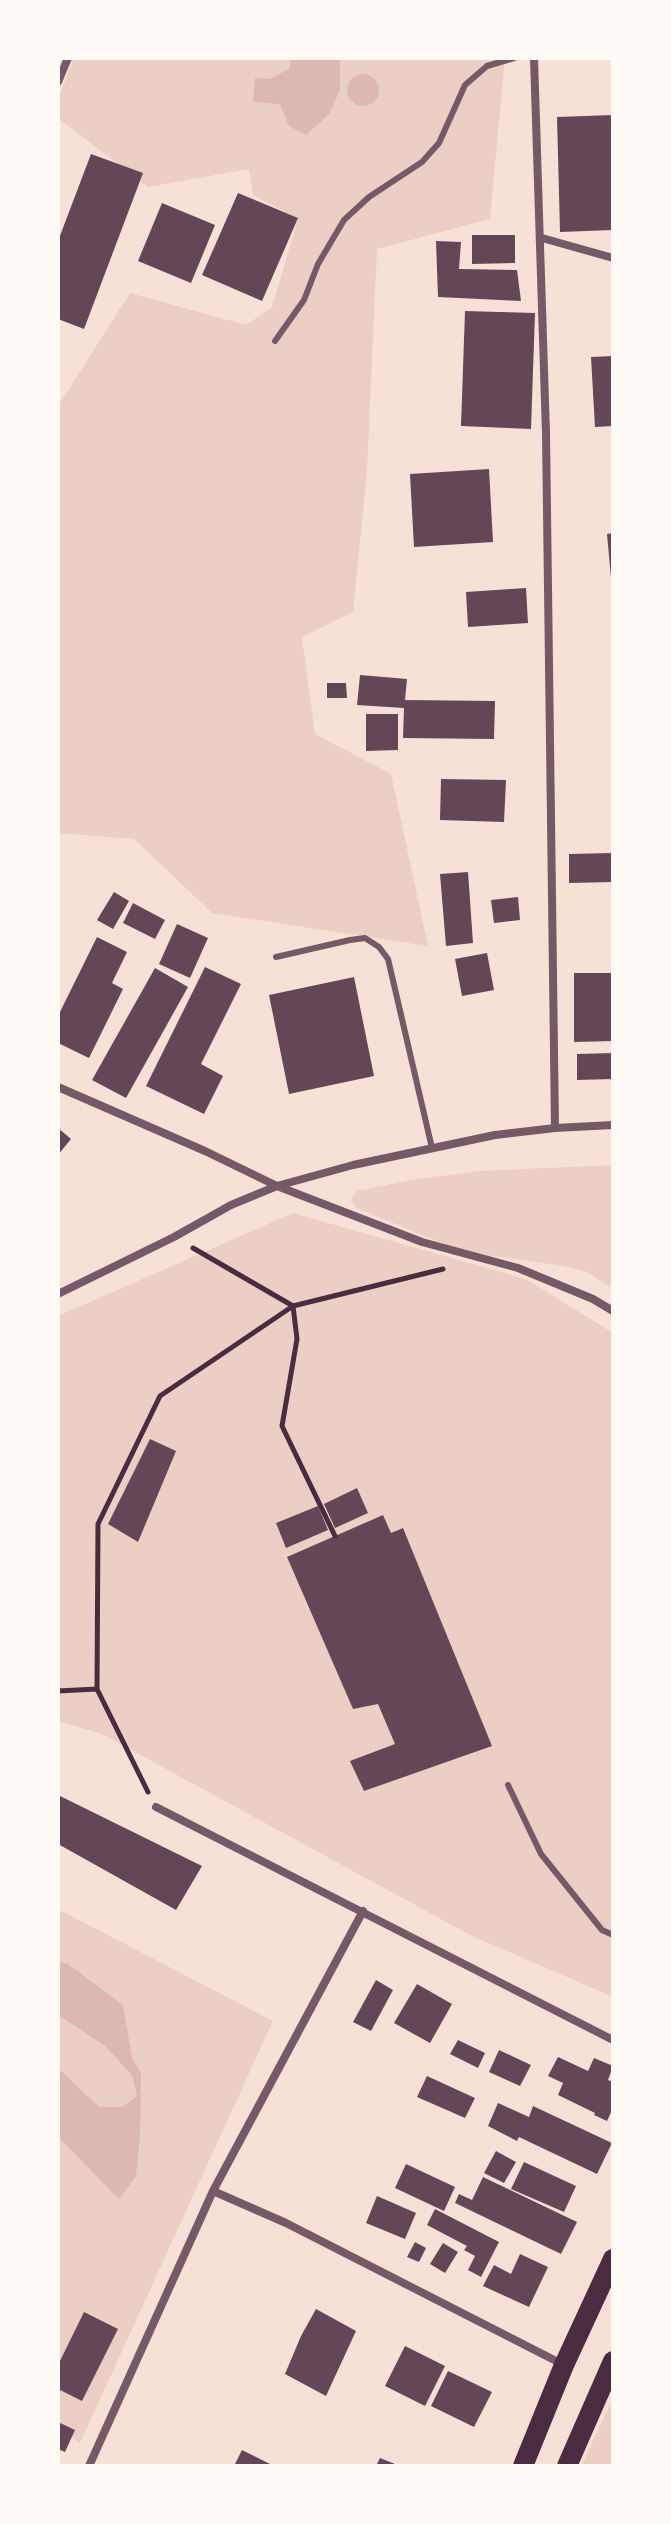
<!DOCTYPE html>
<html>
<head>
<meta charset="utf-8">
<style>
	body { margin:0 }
	#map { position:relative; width:671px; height:2524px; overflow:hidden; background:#f7e1d7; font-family:Jost,sans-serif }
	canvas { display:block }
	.frame { position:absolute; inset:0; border:60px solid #fffaf5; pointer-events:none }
</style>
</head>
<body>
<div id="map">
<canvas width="671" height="2524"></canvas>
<div class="frame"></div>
</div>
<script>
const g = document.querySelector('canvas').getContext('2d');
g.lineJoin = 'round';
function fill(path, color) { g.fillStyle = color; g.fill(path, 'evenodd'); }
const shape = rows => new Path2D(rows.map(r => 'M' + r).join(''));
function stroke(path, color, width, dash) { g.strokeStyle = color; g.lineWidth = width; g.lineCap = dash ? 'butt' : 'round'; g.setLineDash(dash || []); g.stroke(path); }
fill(shape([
	[74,58,505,58,490,219,377,249,367,472,353,612,302,637,315,734,391,774,428,946,212,913,134,839,58,833,58,406,130,293,246,325,272,307,298,219,253,195,249,169,148,187,58,118,58,99],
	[613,1165,613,1289,587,1272,558,1265,464,1252,356,1208,351,1199,357,1191,411,1180,479,1171],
	[293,1213,526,1279,613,1333,613,1997,472,1936,102,1734,58,1721,58,1316],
	[58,1909,273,2021,80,2443,58,2427],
	[613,2399,613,2466,581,2466]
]), '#ebcfc5');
fill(shape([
	[292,58,340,58,340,90,329,114,306,135,289,126,280,104,253,102,255,78,269,79,289,69],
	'347 90a16 16 0 1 1 32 0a16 16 0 1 1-32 0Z',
	[58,1962,68,1964,123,2005,132,2058,141,2073,140,2137,136,2176,119,2199,58,2137,58,2068,99,2107,122,2107,137,2096,132,2075,104,2045,58,2015]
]), '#dcb8b0');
fill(shape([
	[613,115,613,230,560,232,557,117],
	[91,154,143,173,84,329,58,319,58,241],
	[238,193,298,218,262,301,202,275],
	[162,203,215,225,191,283,138,261],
	[472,235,515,235,515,263,472,264],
	[436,241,461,242,459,269,517,270,521,301,438,297],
	[465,311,535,313,531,429,461,426],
	[613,356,613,426,595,427,591,357],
	[489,469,493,542,414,547,410,474],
	[613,533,613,577,611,578,607,534],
	[526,588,528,623,468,627,466,592],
	[360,675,407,679,405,700,495,701,494,739,403,738,404,708,357,705],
	[327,683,346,683,347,698,327,698],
	[366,714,398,714,398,750,366,751],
	[441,779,506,780,504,822,440,820],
	[613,853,613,882,569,883,569,854],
	[468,872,473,943,446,946,440,874],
	[114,892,129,901,113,929,97,920],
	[518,897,520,920,494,923,491,900],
	[133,903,165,920,155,939,123,923],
	[177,924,208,938,190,978,159,964],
	[97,937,127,952,112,983,123,989,89,1058,58,1043,58,1016],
	[487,953,494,990,462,996,455,959],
	[205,967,241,984,201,1064,223,1076,204,1114,146,1086],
	[155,968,188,987,126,1098,92,1080],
	[574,973,613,973,613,1041,574,1042],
	[354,977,374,1076,289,1094,269,995],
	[613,1053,613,1079,577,1080,577,1054],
	[58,1128,71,1139,58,1155],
	[150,1439,176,1451,138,1542,108,1524],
	[357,1488,368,1513,335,1528,324,1504],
	[318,1506,328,1530,286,1548,276,1523],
	[383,1515,391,1533,403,1528,492,1746,364,1791,350,1761,395,1744,378,1704,353,1709,287,1557],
	[58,1795,202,1866,176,1910,58,1844],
	[376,1980,393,1990,371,2031,353,2022],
	[417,1984,452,2004,430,2043,394,2023],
	[458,2040,485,2053,478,2068,450,2054],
	[499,2050,531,2065,520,2086,489,2072],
	[558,2057,588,2071,594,2058,613,2066,608,2080,613,2082,613,2108,607,2121,594,2115,595,2113,558,2095,563,2083,548,2076],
	[427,2076,475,2098,465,2118,417,2097],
	[498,2103,529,2117,533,2106,612,2143,597,2174,519,2137,517,2141,488,2126],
	[496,2151,516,2162,504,2183,484,2173],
	[524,2162,576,2186,564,2212,511,2189],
	[406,2164,455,2187,444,2211,395,2188],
	[483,2177,577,2222,561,2254,455,2203,459,2194,472,2200],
	[377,2196,416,2213,405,2239,366,2223],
	[435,2209,499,2242,481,2277,468,2270,475,2256,464,2250,467,2246,427,2225],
	[415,2242,426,2248,419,2262,407,2257],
	[443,2243,458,2252,445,2273,430,2264],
	[520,2254,548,2267,529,2307,483,2286,494,2265,511,2274],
	[316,2309,356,2331,326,2396,285,2374,301,2336],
	[84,2312,118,2329,82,2401,58,2389,58,2365],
	[405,2346,445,2366,425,2406,385,2386],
	[448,2371,492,2392,474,2427,431,2406],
	[58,2422,75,2430,65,2452,58,2449],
	[242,2450,274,2466,234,2466],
	[380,2458,400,2466,376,2466]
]), '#644757');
stroke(shape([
	[193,1248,293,1306,297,1339,282,1426,335,1536],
	[58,1691,97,1689],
	[148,1792,97,1689,98,1524,160,1396,293,1306,443,1269]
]), '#4a2c40', 5);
stroke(shape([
	[275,341,304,300,318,264,344,220,369,197,422,162,439,143,465,85,487,66,514,58],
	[276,957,350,940,365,938,379,947,388,959,432,1148],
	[508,1785,541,1854,602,1930,613,1935]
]), '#755966', 6);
stroke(shape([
	[534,58,546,433,555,1128],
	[58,82,68,58],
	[542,238,613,258],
	[58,1087,205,1151,277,1186,422,1242,518,1268,593,1299,613,1311],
	[58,1294,174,1237,231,1205,277,1186,353,1165,495,1135,555,1128,613,1125],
	[156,1807,613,2040],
	[213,2191,286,2223,564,2365],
	[89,2466,213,2191,363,1911]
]), '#755966', 8);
stroke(shape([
	[523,2466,564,2365,613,2259],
	[567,2466,613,2361]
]), '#4a2c40', 20);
</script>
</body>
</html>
